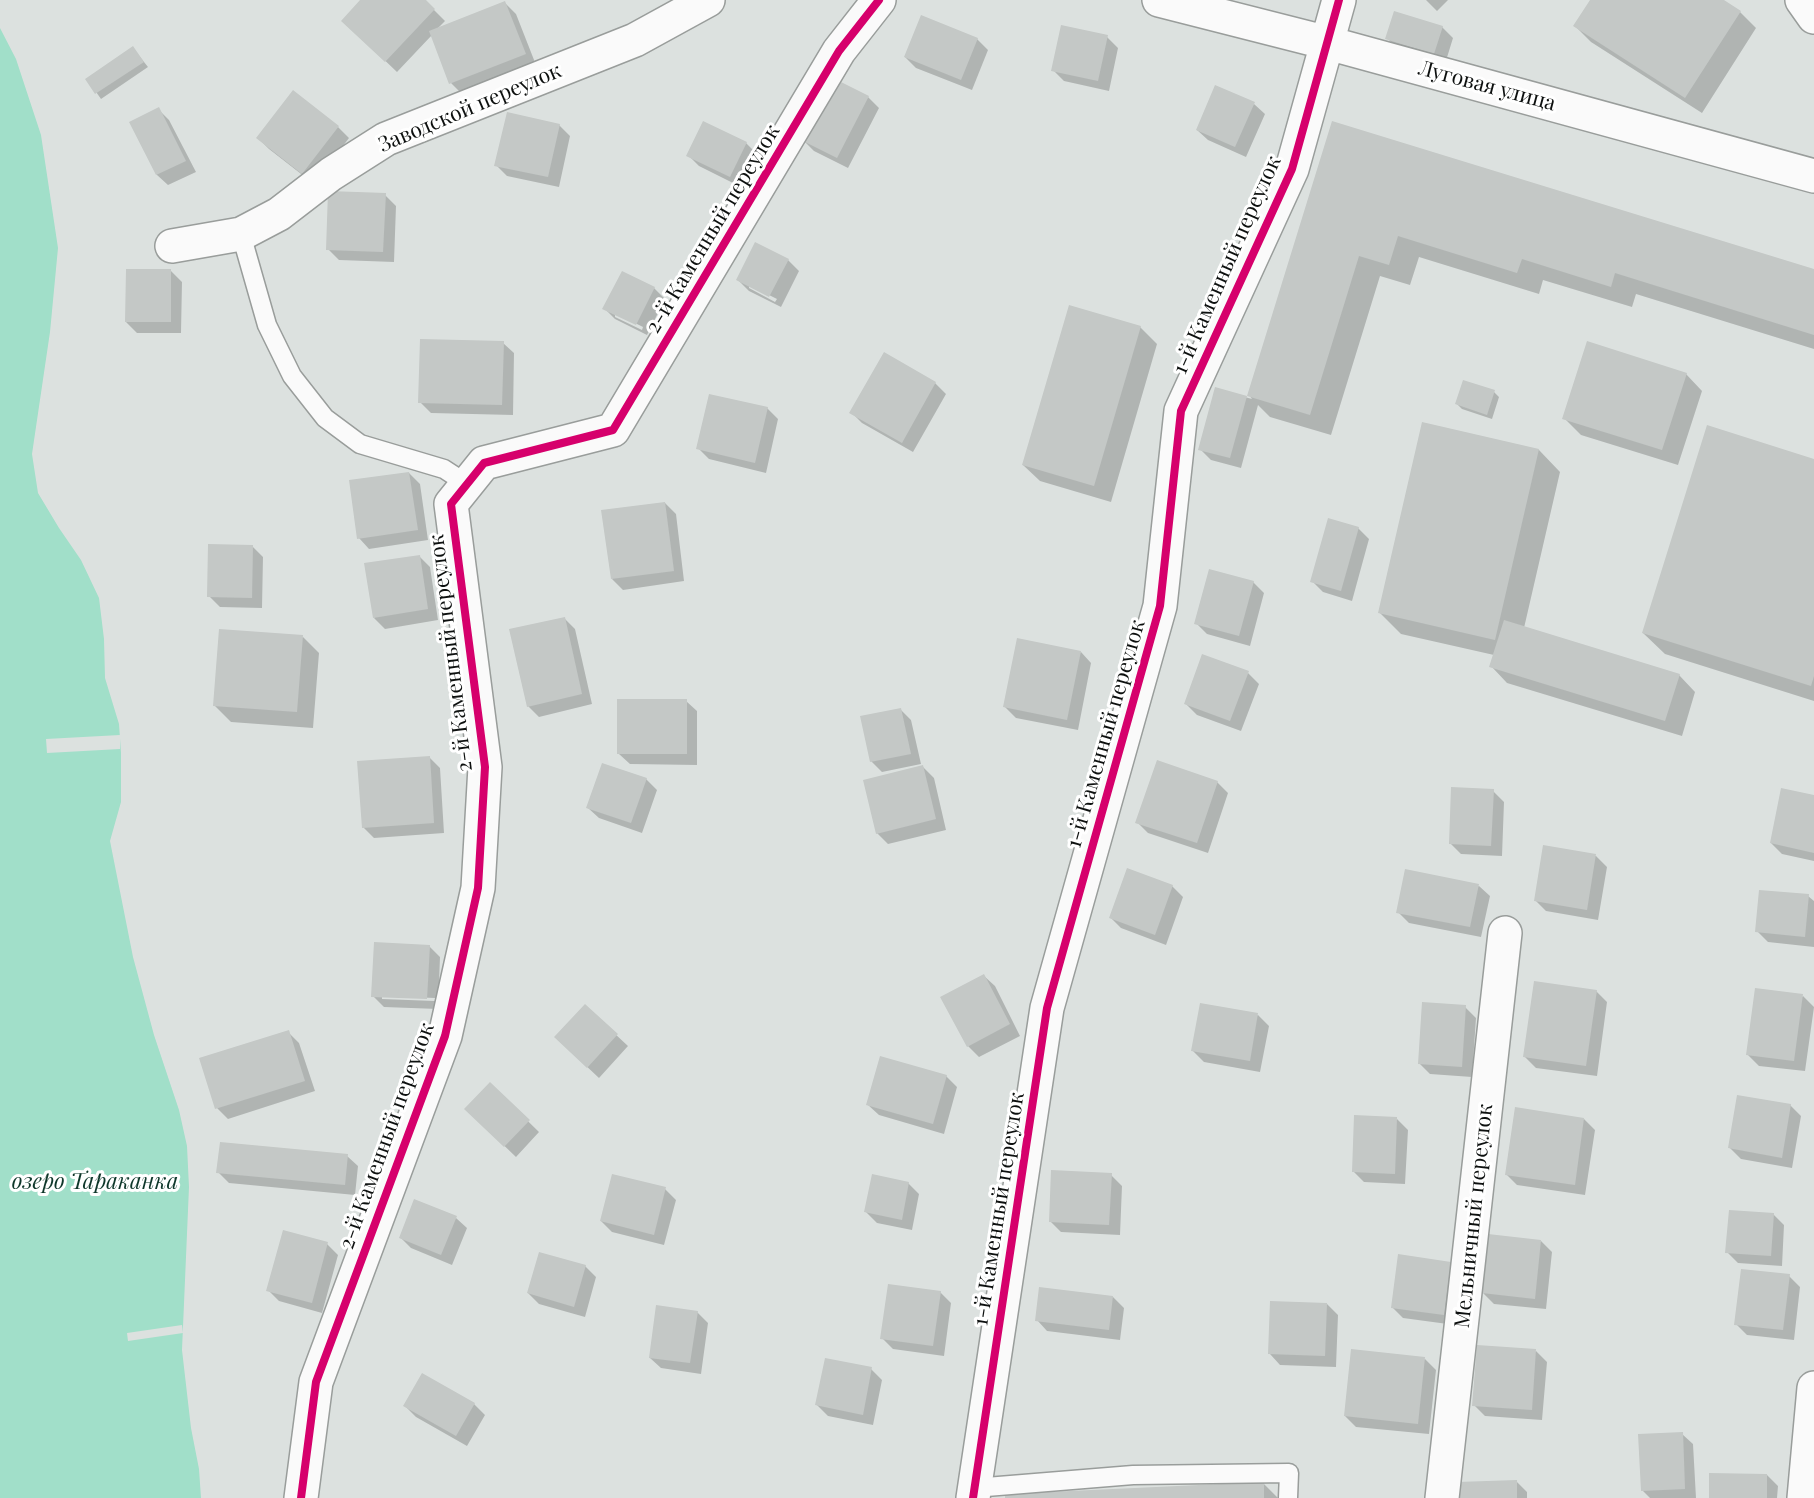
<!DOCTYPE html>
<html>
<head>
<meta charset="utf-8">
<style>
	body { margin:0 }
	canvas { display:block; background:#dce1df }
</style>
</head>
<body>
<canvas width="1814" height="1498"></canvas>
<script>
const g = document.querySelector('canvas').getContext('2d');
g.lineJoin = 'round';
function fill(path, color) { g.fillStyle = color; g.fill(path, 'evenodd'); }
const shape = rows => new Path2D(rows.map(r => 'M' + r).join(''));
function stroke(path, color, width, dash) { g.strokeStyle = color; g.lineWidth = width; g.lineCap = dash ? 'butt' : 'round'; g.setLineDash(dash || []); g.stroke(path); }
function drawText(font, color, halo, rows, align = 'center') {
  g.font = font + ' "Playfair Display",serif'; g.lineWidth = 6; g.setLineDash([]); g.textBaseline = 'middle'; g.strokeStyle = halo; g.fillStyle = color; for (const [text, x, y, turn = 0] of rows) {
    g.save(); g.translate(x, y); g.rotate((+turn || 0) * Math.PI / 180); g.textAlign = isNaN(turn) ? turn : align; if (halo) g.strokeText(text, 0, 0); g.fillText(text, 0, 0); g.restore();
  }
}
fill(shape([
	[0,28,16,59,41,135,58,248,50,332,32,454,38,493,59,528,81,560,99,598,104,639,105,678,119,724,121,753,121,802,110,841,133,957,154,1035,179,1110,187,1146,189,1187,182,1350,191,1428,199,1469,201,1498,0,1498]
]), '#a1dfc9');
fill(shape([
	[120,735,120,749,47,753,46,739],
	[182,1325,183,1333,128,1341,127,1333]
]), '#dce1df');
fill(shape([
	[362,0,424,0,445,21,436,30,505,3,516,14,536,65,462,94,451,83,432,35,397,72,354,31],
	[1426,0,1448,0,1437,11],
	[1592,0,1721,0,1740,12,1756,28,1702,113,1591,42,1575,26],
	[1442,27,1453,38,1445,64,1398,49,1387,38],
	[1107,37,1118,48,1109,91,1064,81,1053,70],
	[977,39,988,50,972,90,916,68,905,57],
	[133,48,148,67,101,99,87,79],
	[868,97,879,108,848,168,814,151,803,140],
	[1254,104,1265,114,1246,157,1208,140,1197,130],
	[158,109,169,120,196,172,168,185,157,175,131,123],
	[1333,122,1814,271,1814,349,1636,294,1632,307,1543,280,1539,294,1419,257,1410,285,1380,276,1331,435,1270,417,1258,405,1241,468,1211,460,1200,449,1216,389,1252,399,1249,395],
	[559,125,570,136,559,187,507,176,496,165],
	[338,127,349,138,314,184,269,149,258,138],
	[746,143,757,154,741,187,699,166,688,155],
	[385,195,396,206,394,262,339,260,328,249],
	[788,260,799,271,781,307,749,291,738,280],
	[749,285,777,299,775,302,749,288],
	[171,271,182,282,181,333,137,333,126,322],
	[654,288,665,299,647,335,615,319,604,308],
	[615,313,643,327,642,330,615,317],
	[1140,327,1157,344,1111,502,1040,481,1023,465],
	[503,343,514,353,513,415,431,413,420,402],
	[1686,374,1702,391,1678,465,1581,435,1564,418],
	[935,383,946,394,913,452,862,423,851,412],
	[1494,392,1499,397,1492,419,1462,409,1457,404],
	[767,408,778,419,766,473,709,459,698,448],
	[1423,424,1539,450,1560,472,1524,628,1679,675,1695,692,1682,736,1507,683,1491,666,1494,655,1401,634,1380,613],
	[1814,461,1814,701,1665,654,1643,633],
	[409,473,420,484,428,540,369,549,359,538],
	[665,503,676,514,684,581,623,590,612,579],
	[1358,528,1369,539,1352,601,1323,592,1312,581],
	[252,546,263,557,262,608,220,607,209,596],
	[419,556,430,567,438,620,385,629,374,618],
	[1253,582,1264,593,1250,646,1207,634,1196,623],
	[564,618,575,629,592,704,539,717,528,706],
	[303,637,319,653,313,728,231,722,214,705],
	[1081,652,1091,663,1078,730,1016,718,1005,707],
	[1248,673,1259,684,1241,731,1197,715,1186,704],
	[686,701,697,711,697,765,630,764,619,754],
	[900,709,911,720,921,764,882,772,871,761],
	[429,757,440,768,444,833,374,838,363,827],
	[923,767,934,778,946,830,888,844,877,833],
	[646,779,657,790,642,833,599,818,588,808],
	[1217,782,1228,793,1208,853,1148,833,1137,822],
	[1493,791,1504,802,1502,856,1461,854,1450,843],
	[1814,797,1814,861,1782,854,1771,843],
	[1544,847,1596,856,1607,867,1598,920,1546,911,1535,900],
	[1172,886,1183,897,1166,945,1121,928,1110,917],
	[1479,886,1490,896,1481,937,1409,923,1398,912],
	[1808,896,1814,901,1814,947,1768,942,1757,931],
	[429,946,440,957,438,1009,384,1007,373,996],
	[382,996,435,998,435,1001,382,999],
	[984,976,995,986,1020,1036,979,1057,968,1046],
	[1596,991,1607,1002,1597,1076,1536,1068,1525,1057],
	[1803,996,1814,1007,1805,1071,1759,1066,1748,1055],
	[585,1006,628,1046,599,1078,567,1048],
	[1465,1007,1476,1018,1472,1077,1430,1074,1419,1063],
	[1258,1015,1269,1026,1260,1072,1204,1062,1193,1051],
	[288,1032,299,1043,315,1091,228,1119,217,1108],
	[946,1076,957,1087,944,1134,879,1115,868,1105],
	[490,1084,539,1132,516,1157,466,1109],
	[1790,1105,1801,1116,1792,1168,1741,1159,1730,1148],
	[1397,1119,1408,1130,1405,1184,1364,1182,1353,1171],
	[1584,1119,1595,1130,1585,1195,1517,1185,1506,1174],
	[347,1156,358,1166,355,1195,229,1183,218,1172],
	[1111,1175,1122,1186,1120,1235,1061,1232,1050,1221],
	[908,1183,919,1194,912,1230,877,1223,866,1212],
	[665,1189,676,1200,664,1245,612,1232,601,1221],
	[415,1201,456,1218,467,1228,452,1265,411,1248,400,1237],
	[1773,1214,1784,1225,1782,1266,1738,1263,1727,1252],
	[1541,1241,1552,1252,1546,1309,1494,1304,1483,1293],
	[327,1244,338,1255,322,1313,279,1301,268,1290],
	[1450,1263,1461,1274,1455,1325,1403,1318,1392,1307],
	[585,1266,596,1277,585,1317,539,1304,528,1293],
	[1789,1276,1800,1287,1794,1340,1747,1335,1736,1324],
	[940,1292,951,1303,944,1356,893,1349,882,1338],
	[1113,1297,1124,1308,1120,1340,1047,1331,1037,1320],
	[1327,1304,1338,1315,1336,1367,1280,1365,1270,1354],
	[697,1312,708,1323,701,1374,661,1368,650,1358],
	[1536,1351,1547,1362,1542,1420,1485,1416,1474,1405],
	[1425,1359,1436,1370,1429,1434,1356,1427,1345,1416],
	[871,1369,882,1380,873,1425,828,1416,817,1405],
	[474,1404,485,1415,467,1446,416,1417,405,1406],
	[1682,1434,1693,1444,1696,1498,1650,1498,1642,1490],
	[1767,1475,1778,1486,1777,1498,1710,1498],
	[1516,1481,1527,1492,1527,1498,1459,1498],
	[1263,1483,1278,1498,1006,1498]
]), '#0003');
fill(shape([
	[360,0,426,0,435,9,385,62,341,21],
	[1590,0,1724,0,1741,11,1685,98,1573,26],
	[505,1,526,54,449,84,429,31],
	[1394,11,1443,26,1434,54,1385,39],
	[921,15,978,38,961,80,904,57],
	[1061,25,1108,35,1098,81,1051,71],
	[133,46,144,62,95,94,85,79],
	[833,78,869,96,837,158,801,140],
	[1215,85,1255,102,1235,147,1196,130],
	[293,90,339,126,302,174,256,138],
	[159,107,186,161,156,175,129,122],
	[507,112,560,124,548,177,494,166],
	[703,121,747,142,730,177,686,156],
	[1332,121,1814,269,1814,335,1615,273,1611,287,1522,259,1517,273,1398,236,1389,265,1359,256,1310,415,1247,396],
	[328,191,386,193,383,252,326,250],
	[755,242,789,259,769,297,736,280],
	[126,269,171,269,171,322,125,322],
	[622,271,655,287,636,325,602,309],
	[1069,305,1141,326,1094,486,1022,465],
	[420,339,504,341,502,405,418,403],
	[1587,341,1687,373,1662,450,1562,419],
	[884,352,936,382,902,443,849,413],
	[1463,380,1495,390,1487,415,1455,404],
	[1215,387,1247,396,1230,458,1198,450],
	[709,394,768,407,755,463,696,449],
	[1422,422,1539,449,1495,640,1378,613],
	[1707,425,1814,459,1814,676,1811,686,1642,633],
	[409,472,418,530,357,539,349,480],
	[665,502,674,571,611,579,601,510],
	[1328,518,1359,527,1341,591,1310,582],
	[208,544,253,545,252,598,207,597],
	[420,555,428,609,373,618,364,563],
	[1209,569,1254,581,1239,636,1194,624],
	[565,617,582,694,527,707,509,629],
	[1504,620,1680,674,1665,721,1489,667],
	[219,629,303,635,297,712,213,706],
	[1017,638,1081,651,1067,720,1003,707],
	[1202,654,1249,671,1230,721,1184,704],
	[617,699,687,699,687,754,617,754],
	[901,708,911,754,870,762,860,716],
	[430,756,434,823,362,828,357,761],
	[1157,760,1218,781,1197,843,1135,823],
	[602,763,647,778,631,823,586,808],
	[923,765,936,819,876,834,863,780],
	[1451,787,1494,789,1491,846,1449,844],
	[1781,788,1814,795,1814,853,1770,843],
	[1543,845,1596,854,1587,910,1534,901],
	[1127,868,1173,885,1155,935,1109,918],
	[1405,869,1479,884,1470,927,1396,913],
	[1759,890,1809,894,1805,937,1755,932],
	[374,942,430,945,427,999,371,997],
	[984,974,1010,1024,967,1047,940,997],
	[1534,981,1597,990,1586,1066,1523,1057],
	[1755,988,1803,994,1794,1061,1746,1055],
	[1422,1002,1466,1005,1462,1067,1418,1064],
	[1200,1003,1258,1013,1250,1061,1191,1051],
	[585,1004,618,1034,587,1068,554,1037],
	[289,1030,305,1081,215,1109,199,1058],
	[880,1056,947,1075,933,1124,866,1105],
	[490,1082,530,1120,504,1147,464,1109],
	[1737,1095,1791,1104,1782,1158,1728,1148],
	[1515,1107,1584,1118,1575,1185,1505,1175],
	[1354,1115,1397,1117,1395,1174,1352,1172],
	[220,1142,348,1154,345,1185,216,1173],
	[1051,1170,1112,1173,1109,1225,1049,1222],
	[612,1174,666,1187,654,1235,600,1221],
	[872,1174,909,1182,902,1220,864,1212],
	[414,1199,457,1216,441,1255,399,1238],
	[1729,1210,1774,1213,1771,1256,1725,1253],
	[283,1230,328,1242,312,1303,266,1291],
	[1488,1234,1541,1240,1535,1299,1482,1293],
	[539,1252,586,1265,574,1307,527,1293],
	[1398,1254,1451,1262,1444,1315,1391,1308],
	[1741,1269,1790,1274,1783,1330,1734,1325],
	[888,1284,941,1291,933,1346,880,1339],
	[1039,1287,1113,1296,1109,1330,1035,1321],
	[1270,1301,1327,1303,1325,1356,1268,1354],
	[656,1305,698,1311,690,1363,649,1358],
	[1477,1345,1536,1349,1532,1410,1472,1406],
	[1351,1349,1425,1357,1418,1424,1344,1416],
	[825,1358,872,1367,863,1415,815,1405],
	[422,1373,475,1403,456,1436,403,1406],
	[1683,1432,1685,1489,1641,1491,1638,1434],
	[1709,1473,1767,1474,1767,1498,1709,1498],
	[1517,1480,1517,1498,1457,1498,1457,1482],
	[1264,1482,1264,1498,1005,1498,1005,1494]
]), '#c4c8c6');
const service = shape([
	[241,234,267,325,292,376,325,418,360,444,444,469,467,484],
	[974,1488,1133,1475,1289,1473,1288,1498]
]);
const minor = shape([
	[1159,0,1328,43,1814,176],
	[172,246,241,234,279,214,331,174,386,139,635,40,708,0],
	[301,1498,316,1382,445,1036,478,888,485,767,451,504,484,463,613,430,839,51,879,0],
	[973,1498,1047,1008,1160,606,1181,411,1292,169,1339,0],
	[1442,1498,1505,933],
	[1804,1498,1814,1388]
]);
const tertiary = shape([
	[1802,0,1814,17]
]);
stroke(service, '#999d9b', 21);
stroke(minor, '#999d9b', 36);
stroke(tertiary, '#999d9b', 36);
stroke(service, '#fafafa', 18);
stroke(minor, '#fafafa', 33);
stroke(tertiary, '#fafafa', 33);
stroke(shape([
	[301,1498,316,1382,445,1036,478,888,485,767,451,504,484,463,613,430,839,51,879,0],
	[973,1498,1047,1008,1160,606,1181,411,1292,169,1339,0]
]), '#d6006c', 8);
drawText('21px', '#0d100f', '#fff', [
	["Луговая улица",1487,86,15],
	["Заводской переулок",470,108,-23],
	["2-й Каменный переулок",713,229,-59],
	["1-й Каменный переулок",1227,265,-66],
	["2-й Каменный переулок",451,653,-97],
	["1-й Каменный переулок",1106,734,-74],
	["2-й Каменный переулок",387,1136,-70],
	["1-й Каменный переулок",999,1209,-81],
	["Мельничный переулок",1474,1216,-84]
]);
drawText('italic 22px', '#0e372a', '#fff', [
	["озеро Тараканка",95,1182]
]);
</script>
</body>
</html>
